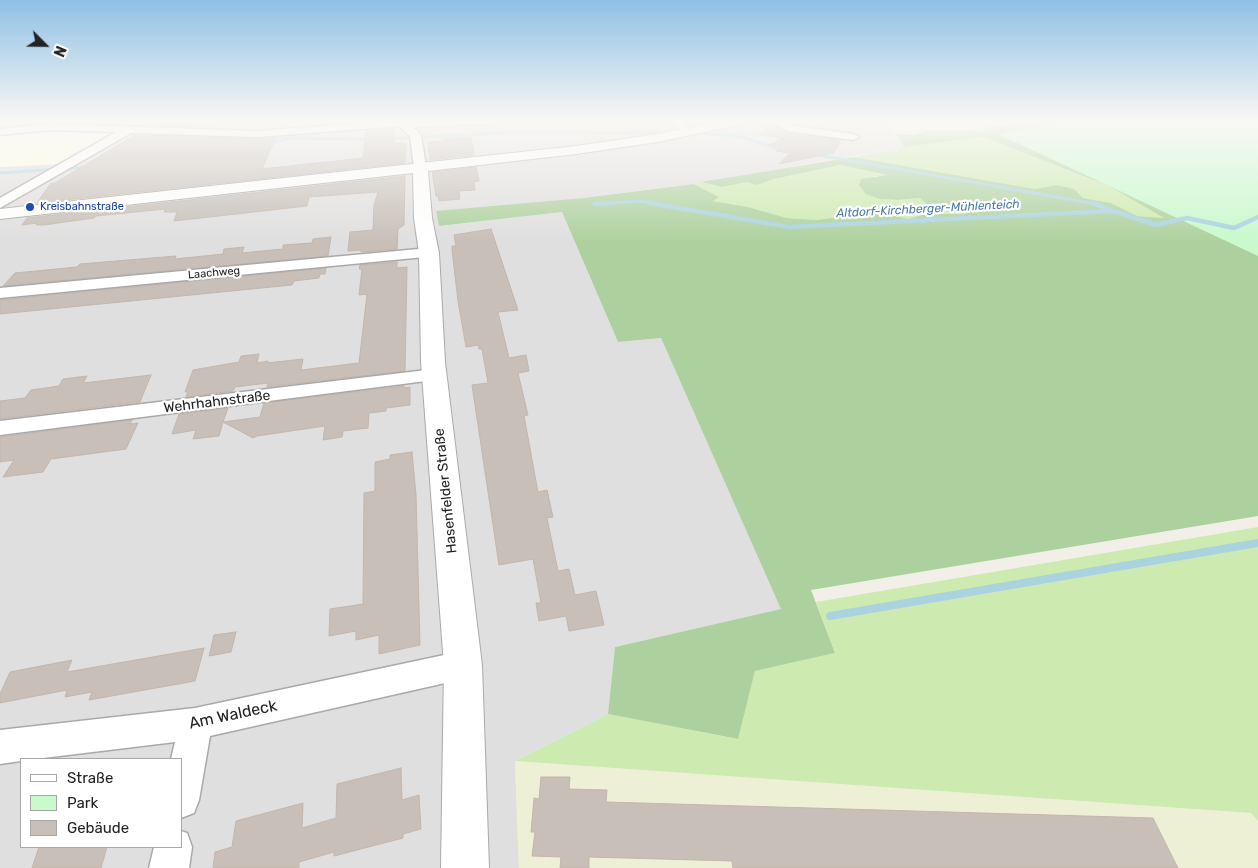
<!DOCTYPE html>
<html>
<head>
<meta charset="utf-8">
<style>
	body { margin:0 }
	#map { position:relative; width:1258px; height:868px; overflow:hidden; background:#f2efe9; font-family:Rubik,sans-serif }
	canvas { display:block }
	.legend { position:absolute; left:20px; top:758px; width:162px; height:90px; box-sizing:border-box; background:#fff; border:1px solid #a7a7a7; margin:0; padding:6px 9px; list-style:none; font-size:15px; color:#222 }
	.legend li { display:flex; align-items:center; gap:10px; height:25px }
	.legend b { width:25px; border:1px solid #a7a7a7 }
	.north { position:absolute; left:20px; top:20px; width:50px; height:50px; -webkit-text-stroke:4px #fff; paint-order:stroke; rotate:113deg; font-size:14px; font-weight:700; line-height:20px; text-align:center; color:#222 }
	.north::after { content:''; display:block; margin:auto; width:18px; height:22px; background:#222; clip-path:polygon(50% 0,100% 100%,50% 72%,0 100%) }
</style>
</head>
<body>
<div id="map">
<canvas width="1258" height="868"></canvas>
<ul class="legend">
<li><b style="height:6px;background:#fff"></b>Straße</li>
<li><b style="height:14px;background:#c8facc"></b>Park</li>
<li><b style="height:14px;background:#c7bfb8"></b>Gebäude</li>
</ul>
<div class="north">N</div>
</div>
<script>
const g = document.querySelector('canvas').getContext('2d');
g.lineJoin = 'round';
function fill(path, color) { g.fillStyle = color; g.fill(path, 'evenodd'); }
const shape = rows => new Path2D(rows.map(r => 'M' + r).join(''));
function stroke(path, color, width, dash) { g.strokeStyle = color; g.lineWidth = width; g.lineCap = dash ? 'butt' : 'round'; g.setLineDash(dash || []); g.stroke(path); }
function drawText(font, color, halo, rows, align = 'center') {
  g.font = font + ' Rubik,sans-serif'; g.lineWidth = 4.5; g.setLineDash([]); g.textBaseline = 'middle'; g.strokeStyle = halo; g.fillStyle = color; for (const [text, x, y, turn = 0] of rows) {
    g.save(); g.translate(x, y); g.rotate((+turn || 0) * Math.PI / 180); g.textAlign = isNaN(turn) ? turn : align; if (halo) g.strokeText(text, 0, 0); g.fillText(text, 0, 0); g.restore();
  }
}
fill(shape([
	[0,121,888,121,904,147,694,184,583,198,440,226,562,212,618,342,661,338,782,609,615,647,608,714,515,761,519,868,0,868],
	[21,759,181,759,181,847,21,847]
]), '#e0dfdf');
fill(shape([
	[46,130,113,133,60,164,0,167,0,134]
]), '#ffffe5');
fill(shape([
	[888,121,1023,121,967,131,925,131,914,135,896,134],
	[515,761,1252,813,1258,821,1258,868,519,868]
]), '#eef0d5');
fill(shape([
	[983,137,1109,186,1165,218,1137,216,1111,203,1083,198,1056,185,1035,189,853,157,904,147],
	[840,165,889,176,874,176,880,199,897,200,920,198,927,204,939,208,958,207,966,214,926,214,908,219,883,213,859,214,817,220,787,218,748,207,712,201,719,197,694,184,701,182,722,187,747,182,757,185,774,179],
	[1258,527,1258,821,1251,813,515,761,608,714,737,739,755,671,835,653,816,602]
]), '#cdebb0');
fill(shape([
	[1023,121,1258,121,1258,516,811,590,835,653,755,671,738,739,608,714,615,647,781,609,661,338,618,342,562,212,439,226,436,211,583,198,694,184,719,197,713,201,748,207,787,218,817,220,859,214,883,213,908,219,925,214,965,214,958,207,939,208,927,204,920,198,897,200,880,199,866,194,859,185,861,179,887,175,840,165,774,179,757,185,747,182,722,187,701,182,853,157,1035,189,1056,185,1074,189,1083,198,1111,203,1137,216,1164,218,1109,186,983,137,904,147,896,134,914,135,925,131,967,131]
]), '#add19e');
fill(shape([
	[1067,121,1258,121,1258,256,998,134]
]), '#c8facc');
stroke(shape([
	[706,134,738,136,776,148],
	[386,139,517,132,657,133],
	[266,144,288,138,373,139],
	[812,154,1096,204],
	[0,173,89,167],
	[595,204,640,201,658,204]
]), '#aad3df', 3);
stroke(shape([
	[650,203,789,227,1113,211,1156,225,1187,218,1234,228,1258,217],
	[1092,203,1109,209],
	[595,204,613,203]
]), '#aad3df', 4.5);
stroke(shape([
	[830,616,1258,543]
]), '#aad3df', 8);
const building = shape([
	[158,121,200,121,198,123,215,123,207,127,151,126,158,121],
	[772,122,787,133,841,140,833,153,779,164,790,153,776,151,780,147,770,145,782,138,759,135,764,130,765,123,772,122],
	[393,128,394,143,406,144,405,163,37,203,51,183,55,183,135,135,258,139,276,137,262,169,363,158,366,130,393,128],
	[471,137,474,155,430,160,428,142,443,141,442,139,471,137],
	[476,167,479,181,474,182,475,190,459,191,460,199,439,201,438,196,436,196,432,172,476,167],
	[405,176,404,225,398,229,397,249,361,252,361,250,348,251,350,232,373,230,374,205,378,192,309,197,307,206,174,221,177,212,164,212,165,209,96,216,94,218,44,225,36,225,37,223,22,225,27,218,405,176],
	[491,229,518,310,498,312,509,358,526,355,529,371,518,373,528,415,524,416,538,492,547,490,553,517,547,518,558,571,569,569,575,595,596,591,604,625,569,631,566,616,539,621,536,603,541,603,533,559,499,565,472,385,488,383,482,349,479,349,478,345,466,347,458,301,452,250,452,246,456,246,454,235,491,229],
	[331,237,328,256,3,286,15,273,77,267,80,264,176,256,175,259,223,254,224,249,244,247,242,253,283,249,283,245,312,243,313,239,331,237],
	[397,262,397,268,407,267,405,371,267,387,268,383,235,387,233,391,186,397,188,392,185,392,193,370,239,362,241,356,259,354,257,363,268,361,267,363,303,359,301,370,359,363,367,294,359,295,362,269,359,269,360,265,397,262],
	[326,268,325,274,320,274,319,278,294,281,292,285,0,314,0,300,326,268],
	[151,375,140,402,0,419,0,401,25,398,31,390,59,386,63,379,87,376,83,383,151,375],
	[404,386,404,388,410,387,410,405,386,408,386,411,369,413,368,428,343,431,342,437,323,440,325,426,257,436,253,438,223,422,219,436,193,439,196,430,172,434,179,414,228,408,223,422,260,417,264,403,404,386],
	[132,420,130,424,138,423,126,449,51,459,43,472,3,477,14,460,0,462,0,437,132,420],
	[412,452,416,495,420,645,379,654,379,635,356,640,356,631,329,636,330,609,363,604,364,493,375,491,375,462,390,459,390,455,412,452],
	[236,632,231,652,209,656,214,635,236,632],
	[204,648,195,681,89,700,92,692,65,697,67,690,0,703,0,694,10,672,72,660,67,672,204,648],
	[401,768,402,800,419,795,421,829,403,834,403,838,334,856,334,852,299,862,299,868,213,868,215,852,232,847,236,821,303,803,302,828,336,818,337,784,401,768],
	[541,777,570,777,569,789,607,790,606,802,1153,818,1178,868,733,868,732,861,589,857,589,868,560,868,561,857,532,856,535,832,531,832,534,798,539,799,541,777],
	[39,847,107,847,101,868,32,868,39,847]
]);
fill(building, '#c7bfb8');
stroke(building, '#c4b6ab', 1);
const minor = shape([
	[391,121,495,121,490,124,413,127,421,135,426,167,420,171,414,167,410,136,399,126,258,137,131,133,0,208,0,198,116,132,50,130,0,135,0,129,50,124,258,131,391,121],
	[671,121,682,121,693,132,688,135,684,134,671,121],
	[773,121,784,121,790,125,853,134,859,137,853,140,787,131,773,121],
	[429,248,435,250,437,253,435,256,0,298,0,288,429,248],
	[435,369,442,371,445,375,442,379,0,435,0,421,435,369],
	[463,651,474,655,479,665,474,675,463,679,210,736,199,800,194,813,181,818,181,759,171,759,175,742,35,759,21,759,21,761,0,764,0,730,195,708,463,651],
	[181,831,187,833,192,847,189,868,149,868,154,847,181,847,181,831]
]);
const tertiary = shape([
	[721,121,744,121,738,125,658,142,576,154,428,171,432,218,439,253,445,362,482,665,489,868,441,868,444,665,421,362,419,253,414,218,413,173,0,219,0,209,576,146,658,134,721,121]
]);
stroke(minor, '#a9a9a9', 3);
stroke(tertiary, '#a9a9a9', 2);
fill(minor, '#fff');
fill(tertiary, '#fff');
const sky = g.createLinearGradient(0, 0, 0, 242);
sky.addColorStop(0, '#8fc0e4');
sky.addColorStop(0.5, '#f9f8f5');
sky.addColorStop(1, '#f9f8f500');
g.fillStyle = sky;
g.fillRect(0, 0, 1258, 242);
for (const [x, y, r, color] of [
	[30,207,5,"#1a4fb4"]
]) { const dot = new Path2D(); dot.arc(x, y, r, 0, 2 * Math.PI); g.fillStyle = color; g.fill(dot); stroke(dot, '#fff', 2); }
drawText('11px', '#164399', '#fff', [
	["Kreisbahnstraße",40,207]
], 'left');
drawText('11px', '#222', '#fff', [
	["Laachweg",214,273,-5]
]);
drawText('italic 12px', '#4a7aab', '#fff', [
	["Altdorf-Kirchberger-Mühlenteich",928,209,-3]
]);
drawText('14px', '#222', '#fff', [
	["Wehrhahnstraße",217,402,-7],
	["Hasenfelder Straße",446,491,-96]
]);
drawText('16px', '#222', '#fff', [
	["Am Waldeck",233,715,-12]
]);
</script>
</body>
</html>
